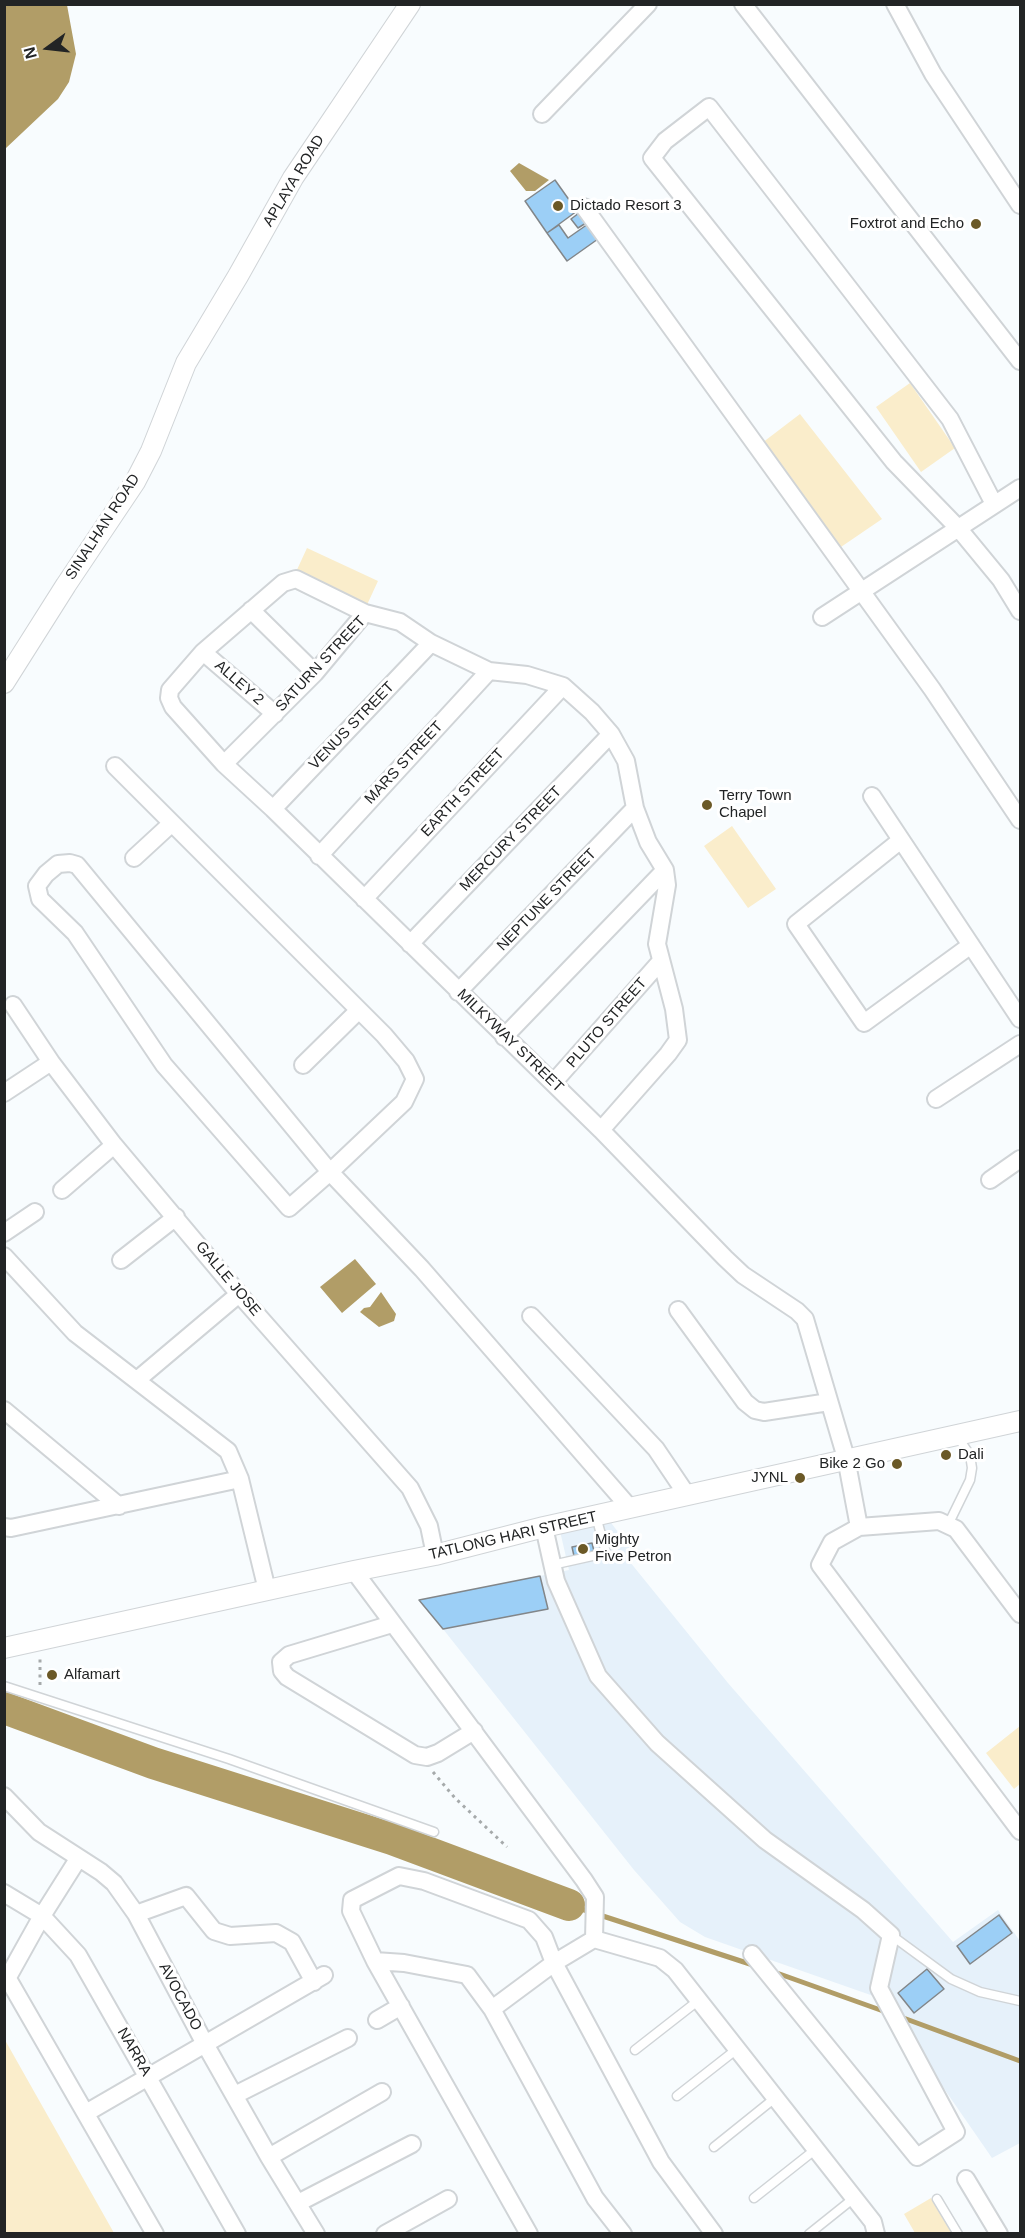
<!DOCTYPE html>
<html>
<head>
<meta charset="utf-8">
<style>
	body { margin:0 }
	#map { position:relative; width:1025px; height:2238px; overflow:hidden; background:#f8fcfe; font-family:Helvetica,sans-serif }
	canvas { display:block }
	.frame { position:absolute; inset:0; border:6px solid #222425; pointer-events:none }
	.north { position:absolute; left:18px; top:18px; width:60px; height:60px; -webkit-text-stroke:4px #fff; paint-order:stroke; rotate:255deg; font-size:16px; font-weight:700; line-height:24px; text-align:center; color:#222425 }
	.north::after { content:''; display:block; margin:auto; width:21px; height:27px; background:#222425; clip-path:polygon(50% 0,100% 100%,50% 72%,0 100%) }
</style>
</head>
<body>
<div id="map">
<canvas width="1025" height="2238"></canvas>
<div class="frame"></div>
<div class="north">N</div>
</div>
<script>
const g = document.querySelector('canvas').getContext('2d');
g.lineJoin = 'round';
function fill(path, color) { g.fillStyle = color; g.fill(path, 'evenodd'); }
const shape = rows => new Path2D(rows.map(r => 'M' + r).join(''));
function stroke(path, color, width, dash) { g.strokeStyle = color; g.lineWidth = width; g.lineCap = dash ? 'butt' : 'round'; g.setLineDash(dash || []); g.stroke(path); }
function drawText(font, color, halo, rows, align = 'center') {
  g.font = font + ' Helvetica,sans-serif'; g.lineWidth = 6; g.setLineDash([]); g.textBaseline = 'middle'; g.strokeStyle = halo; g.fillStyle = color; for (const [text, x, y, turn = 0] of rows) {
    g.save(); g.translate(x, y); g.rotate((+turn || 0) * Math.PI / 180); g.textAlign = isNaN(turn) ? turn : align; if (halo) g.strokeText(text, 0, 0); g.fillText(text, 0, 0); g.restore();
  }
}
fill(shape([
	[609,1520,636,1556,630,1562,728,1683,953,1942,998,1910,1020,1941,1020,2143,992,2158,882,1999,705,1937,680,1922,634,1870,443,1629,547,1609,540,1576,569,1570,560,1531]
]), '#e6f1fa');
fill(shape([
	[910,383,955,448,921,472,876,407],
	[800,414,882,519,838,549,762,443],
	[307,548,378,581,366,607,295,574],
	[732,826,776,889,748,908,704,846],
	[1020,1726,1020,1784,1014,1789,986,1753],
	[5,2040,114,2233,5,2233],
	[931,2198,952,2233,915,2233,904,2214]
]), '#faedcb');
fill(shape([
	[5,4,67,5,76,54,69,82,58,99,5,149],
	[519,163,549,180,535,191,526,191,510,171],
	[355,1259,376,1284,342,1313,320,1287],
	[381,1292,396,1314,394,1321,379,1327,360,1312,364,1308,370,1307]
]), '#b19d67');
stroke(shape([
	[569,1905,753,1965],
	[774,1972,886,2012],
	[898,2016,1020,2061]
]), '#b19d67', 5);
stroke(shape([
	[4,1708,153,1763,392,1839,569,1905]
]), '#b19d67', 32);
const building = shape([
	[555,180,577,211,547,233,525,201,555,180],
	[579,213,586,223,578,228,571,219,579,213],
	[588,224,598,239,567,261,547,233,559,225,568,238,588,224],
	[592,1543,594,1551,574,1556,572,1547,592,1543],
	[540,1576,548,1609,443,1629,419,1600,540,1576],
	[999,1915,1012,1933,970,1964,957,1946,999,1915],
	[927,1969,944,1989,914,2013,898,1993,927,1969]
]);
fill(building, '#9ccff6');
stroke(building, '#828689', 1.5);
const service = shape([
	[948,1525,970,1480,972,1468,970,1455,957,1436],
	[552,1565,606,1553,596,1516],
	[4,1686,229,1759,434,1832],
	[891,1935,951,1979,980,1992,1020,2001],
	[635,2050,699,2000],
	[677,2096,737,2049],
	[714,2147,775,2098],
	[754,2198,816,2149],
	[937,2199,958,2234],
	[809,2234,854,2198]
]);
const minor = shape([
	[743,4,1020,361],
	[895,4,933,74,1020,205],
	[542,114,648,4],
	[584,207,932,689,1020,820],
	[994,504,950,419,709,107,665,141,652,158,894,462,959,529,1001,580,1020,611],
	[251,610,315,673],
	[822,617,1020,488],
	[203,652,275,714],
	[224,764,315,673,365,613],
	[115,766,384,1035,406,1061,415,1079,404,1102,330,1172,289,1208,164,1065,75,933,40,899,37,886,46,874,58,864,70,863,77,865,330,1172,422,1269,630,1508],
	[872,796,1020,1019],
	[273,809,431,643],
	[901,840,796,924,864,1023,971,945],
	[319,856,489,671],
	[134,858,172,823],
	[364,899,563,686],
	[410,944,611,734],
	[458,992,635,808],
	[13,1005,51,1062,114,1145,239,1294,410,1488,429,1526,435,1555],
	[504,1037,665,870],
	[303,1065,359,1010],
	[553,1083,660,962],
	[4,1093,51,1062],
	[936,1099,1020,1044],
	[601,1130,668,1054,678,1040,674,1009,657,944,667,885,665,870,648,842,635,808,626,761,611,734,592,712,563,686,527,675,489,671,431,643,400,622,365,613,296,579,283,583,203,652,170,690,169,698,173,707,224,764,273,809,601,1130,725,1258,743,1275,797,1311,805,1319,846,1458,859,1527],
	[990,1180,1020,1159],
	[62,1190,114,1145],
	[4,1233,35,1212],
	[4,1256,75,1333,228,1451,240,1479,267,1590],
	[121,1260,176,1217],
	[678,1310,745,1402,755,1410,764,1412,829,1402],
	[531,1316,656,1449,687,1495],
	[137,1380,239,1294],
	[4,1410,119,1506],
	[4,1527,11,1528,240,1479],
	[544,1527,556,1581,598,1676,657,1743,765,1840,863,1910,891,1935,879,1988,956,2132,917,2157,752,1954],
	[354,1571,584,1880,595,1897,594,1939],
	[1020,1614,956,1529,939,1521,859,1527,832,1542,820,1565,1020,1831],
	[392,1624,289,1655,281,1662,282,1671,287,1677,415,1755,427,1757,438,1753,474,1731],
	[4,1796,39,1832,101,1872,114,1883,136,1914,205,2044,269,2157,316,2234],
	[4,1893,42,1916,78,1955,237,2234],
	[136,1914,186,1896,214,1931,230,1936,276,1933,292,1942,314,1982],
	[375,1961,404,1963,467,1975,492,2009,595,2198,623,2234],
	[4,1972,155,2234],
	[8,1977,42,1916,78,1859],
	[492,2009,554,1963,594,1939,660,1958,675,1970,873,2222,876,2234],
	[377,2020,401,2006],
	[235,2095,348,2038],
	[86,2113,324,1975],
	[269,2157,382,2092],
	[966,2179,999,2234],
	[298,2203,412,2144],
	[385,2234,448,2199],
	[529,2234,375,1961,351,1911,352,1900,399,1876,424,1881,529,1920,544,1937,554,1963,661,2162,714,2234]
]);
const tertiary = shape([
	[4,683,66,585,135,482,151,451,186,363,238,276,293,178,410,4],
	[4,1648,354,1571,435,1555,544,1527,1020,1421]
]);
stroke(service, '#d0d4d7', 11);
stroke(minor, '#d0d4d7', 20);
stroke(tertiary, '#d0d4d7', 22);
stroke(shape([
	[40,1685,40,1659],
	[433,1772,455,1798,507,1847]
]), '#a6aaab', 3, [3, 4.5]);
stroke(service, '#fff', 8);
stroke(minor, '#fff', 16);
stroke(tertiary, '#fff', 20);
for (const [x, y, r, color] of [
	[558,206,6,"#6b5927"],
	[976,224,6,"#6b5927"],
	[707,805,6,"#6b5927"],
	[946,1455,6,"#6b5927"],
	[897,1464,6,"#6b5927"],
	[800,1478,6,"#6b5927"],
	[583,1549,6,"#6b5927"],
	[52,1675,6,"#6b5927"]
]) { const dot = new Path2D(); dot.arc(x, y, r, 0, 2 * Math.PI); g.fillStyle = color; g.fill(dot); stroke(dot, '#fff', 2); }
drawText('15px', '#222425', '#fff', [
	["APLAYA ROAD",294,181,-59],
	["SINALHAN ROAD",103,527,-57],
	["SATURN STREET",321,664,-47],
	["ALLEY 2",239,683,41],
	["VENUS STREET",352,726,-46],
	["MARS STREET",404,763,-47],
	["EARTH STREET",463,793,-47],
	["MERCURY STREET",511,839,-46],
	["NEPTUNE STREET",547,900,-46],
	["PLUTO STREET",607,1023,-49],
	["MILKYWAY STREET",510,1041,44],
	["GALLE JOSE",228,1279,50],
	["TATLONG HARI STREET",513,1536,-13],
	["AVOCADO",180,1997,62],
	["NARRA",134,2052,60]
]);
drawText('15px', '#222425', '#fff', [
	["Dictado Resort 3",570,206],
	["Foxtrot and Echo",964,224,"right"],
	["Terry Town",719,796],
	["Chapel",719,813],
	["Dali",958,1455],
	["Bike 2 Go",885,1464,"right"],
	["JYNL",788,1478,"right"],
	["Mighty",595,1540],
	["Five Petron",595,1557],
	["Alfamart",64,1675]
], 'left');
</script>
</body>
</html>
